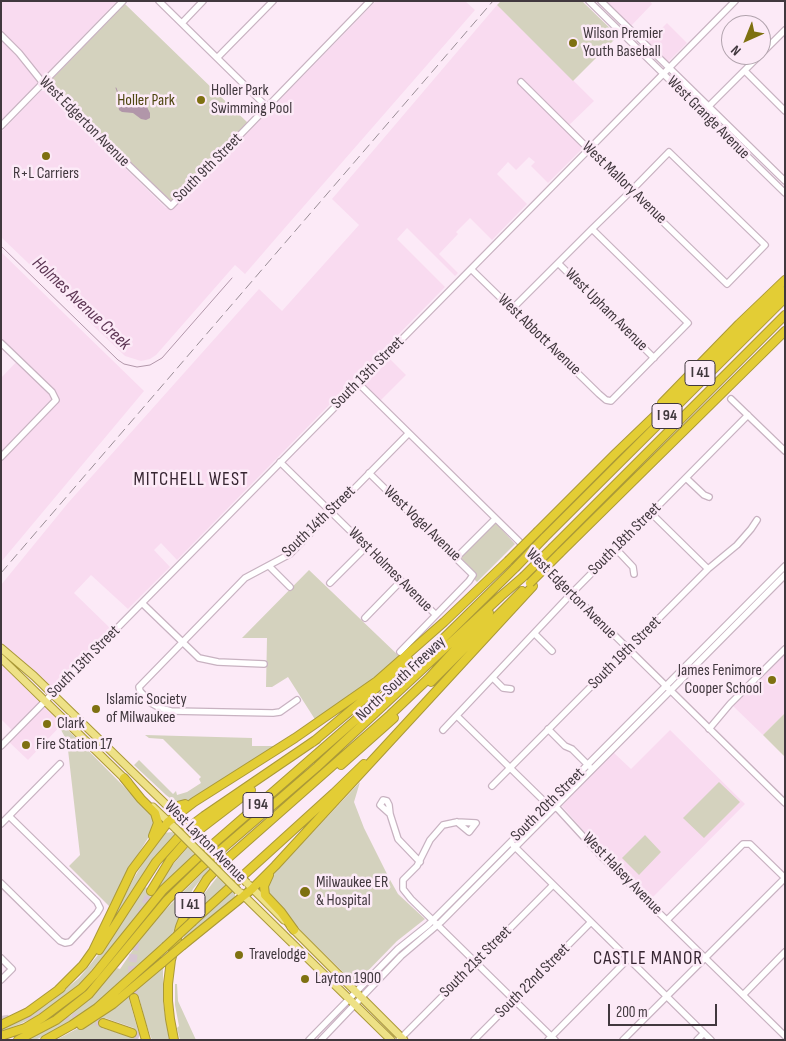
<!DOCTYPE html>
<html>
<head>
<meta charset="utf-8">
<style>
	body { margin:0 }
	#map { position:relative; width:786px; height:1041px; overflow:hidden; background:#fceaf7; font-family:"Sofia Sans Condensed",sans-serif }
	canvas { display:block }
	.frame { position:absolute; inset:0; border:2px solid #41383e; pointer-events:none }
	.north { position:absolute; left:721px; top:15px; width:50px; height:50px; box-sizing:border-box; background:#fceaf7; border:1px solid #b1a3ad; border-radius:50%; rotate:224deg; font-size:14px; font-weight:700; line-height:20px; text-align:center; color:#41383e }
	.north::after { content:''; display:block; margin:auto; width:18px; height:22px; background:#7e7111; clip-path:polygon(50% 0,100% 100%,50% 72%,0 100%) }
	.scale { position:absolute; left:608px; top:1004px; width:109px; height:22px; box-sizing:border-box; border:2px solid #41383e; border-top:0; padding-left:6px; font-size:15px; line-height:18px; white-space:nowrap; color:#41383e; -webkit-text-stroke:4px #fceaf7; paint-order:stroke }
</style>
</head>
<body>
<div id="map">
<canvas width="786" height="1041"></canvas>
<div class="frame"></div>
<div class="north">N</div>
<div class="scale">200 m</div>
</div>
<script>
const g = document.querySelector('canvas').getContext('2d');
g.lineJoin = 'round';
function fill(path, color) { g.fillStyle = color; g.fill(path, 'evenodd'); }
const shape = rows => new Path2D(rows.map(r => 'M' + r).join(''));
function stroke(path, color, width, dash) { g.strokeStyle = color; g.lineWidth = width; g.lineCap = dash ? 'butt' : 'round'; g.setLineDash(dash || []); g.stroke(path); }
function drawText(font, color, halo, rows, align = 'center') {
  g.font = font + ' "Sofia Sans Condensed",sans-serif'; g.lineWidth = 5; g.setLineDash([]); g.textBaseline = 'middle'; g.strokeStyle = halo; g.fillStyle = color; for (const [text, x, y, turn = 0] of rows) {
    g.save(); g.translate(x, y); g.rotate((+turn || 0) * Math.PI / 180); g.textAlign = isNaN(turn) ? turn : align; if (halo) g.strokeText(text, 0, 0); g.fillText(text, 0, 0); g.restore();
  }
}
fill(shape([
	[1,1,117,1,1,121],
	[376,1,465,1,475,10,283,230,245,274,235,265,156,355,150,359,141,361,125,356,1,237,1,132,41,91,46,91,166,208,171,209,178,204],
	[606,1,650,1,652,4,631,26],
	[497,5,594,101,565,129,582,146,581,150,548,183,531,166,535,162,529,157,516,170,508,162,497,174,527,204,492,240,470,218,456,232,458,234,439,254,458,273,455,276,407,228,397,239,445,287,177,560,161,543,154,550,170,567,128,609,91,575,74,593,110,628,52,686,48,685,1,643,1,585,68,503,259,289,282,311,359,225,332,199],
	[667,23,687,43,668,62,647,43],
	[1,252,144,391,1,562,1,378,20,358,1,339],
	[390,359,406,375,380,401,365,387,365,384],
	[785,654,785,713,763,735,733,706],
	[1,658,66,720,28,760,7,740,14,732,1,719],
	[670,730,745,804,650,900,600,850,562,806,613,752,631,769]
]), '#f9dbf0');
fill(shape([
	[501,1,582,1,618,36,573,81,497,5],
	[125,4,248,123,171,202,49,82],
	[494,523,496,523,515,544,477,582,475,580,473,571,461,558],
	[309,570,400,657,389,668,316,721,288,677,272,687,266,687,267,638,242,638],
	[785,713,785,757,763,735],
	[62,724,155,818,153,830,124,877,109,906,69,866,80,855,67,741,60,728],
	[145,735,252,738,252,746,276,746,189,801,178,804,166,795,134,765,139,760,173,794,176,791,177,795,187,792,201,783,199,779,201,777,163,739,149,738],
	[360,782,354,802,364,828,389,878,398,894,425,919,397,941,355,984,303,933,267,894,268,880],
	[719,782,740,802,704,838,683,818],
	[173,832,176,835,101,940,134,878,148,855,163,833],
	[645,835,661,852,639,875,622,858],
	[188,847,195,854,153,897,78,986,65,997,36,1017,1,1032,1,1029,15,1023,49,1003,79,978,98,955,155,868,162,860,145,887,156,892,170,868],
	[208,867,210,868,193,889,185,904,171,937,94,1006,55,1031,35,1040,28,1040,71,1015,95,994,117,968,120,969,139,941,164,911],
	[218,876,228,886,191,918,204,894],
	[232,890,235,893,235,898,182,942,185,934],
	[165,963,163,970,163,1002,169,1040,152,1040,145,1021,139,997,129,999,139,1034,138,1040,56,1040,97,1018],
	[105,1018,134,1028,131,1037,102,1028],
	[175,984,177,984,178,1001,196,1040,180,1040,177,1028,179,1026,175,1005]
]), '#d4d2be');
fill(shape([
	[136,99,143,100,145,103,150,113,150,118,146,120,141,119,133,113,122,112,119,110,118,104]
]), '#b196a9');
stroke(shape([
	[116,88,122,104],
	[1,246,118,360,124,364,137,367,150,365,162,358,232,278]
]), '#b196a9', 1);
stroke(shape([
	[134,998,132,966,136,936,141,915,151,891],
	[1,1020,34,1015,71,1017,103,1023],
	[132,1033,147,1040]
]), '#d7c6d2', 8, [8, 4]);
const minor = shape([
	[159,1,267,107],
	[589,1,785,193],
	[601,1,785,181],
	[182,23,203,1],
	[1,35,19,53,43,83,171,206,370,1],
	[761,54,785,30],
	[217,58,273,1],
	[745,71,785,111],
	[706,109,760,55],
	[1,126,123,1],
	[558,263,654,358],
	[471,269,599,394,606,400,611,401,688,323,592,229],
	[512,309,592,229,631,191,669,152,765,245,727,284,631,191,521,82],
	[1,343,52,392,56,400,1,457],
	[358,383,785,803],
	[731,399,785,451],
	[280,462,436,615],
	[369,473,473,575,469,581,400,652],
	[686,478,704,495,709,497],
	[651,513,708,569],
	[616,549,633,567,634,574],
	[456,558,495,519],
	[269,566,290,587],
	[330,583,366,547],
	[142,603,199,658,218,662,264,664],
	[365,618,401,581],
	[535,634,552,651],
	[493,678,503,688,511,689],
	[297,700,280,712,273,713,171,711,160,708,151,703,140,691,139,687,245,578,290,554,408,434],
	[457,716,545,802,558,809,602,857,785,1036],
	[548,729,565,746,572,749,589,766],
	[709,729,730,704,785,649],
	[443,730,571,594,748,415],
	[1,746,735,1],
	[492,786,708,569,737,545,751,529,757,520],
	[390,814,380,805,383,800,387,801,389,805,390,814,398,839,420,862],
	[457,822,469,832,476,823,457,822,443,825,430,840,417,866,403,880,403,889,411,899,555,1040],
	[1,824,60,764],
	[513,845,711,1040],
	[1,883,60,941,65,943,70,942,97,913,100,908,97,902,9,816],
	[1,958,12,969,1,980],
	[743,995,785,952],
	[309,1040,398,949,428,925,453,900,785,566],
	[321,1040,401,956,441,922,785,575],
	[399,1040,553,885],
	[474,1040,591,922],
	[548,1040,628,959],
	[623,1040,785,878,750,844,743,844,667,920],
	[697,1040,704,1033]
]);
const major = shape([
	[1,648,34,676,184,822],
	[1,658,128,782],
	[153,807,176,829],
	[249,885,284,920],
	[241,893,391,1040],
	[291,927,404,1040]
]);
const highway = shape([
	[662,403,739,324,785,280],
	[538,531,615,454,785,291],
	[544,538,785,298],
	[553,547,785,315],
	[560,553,785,331],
	[431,682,522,591],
	[313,742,363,700,408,659],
	[341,765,394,718],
	[124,778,141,799,155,813,158,823,153,836],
	[170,808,185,804],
	[269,875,264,886,265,895,281,912,294,930],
	[151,891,170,860,191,836,251,790],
	[193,921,334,793,364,764],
	[183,945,252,889,275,866,533,586],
	[99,950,156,862,184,831,204,816,317,739],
	[58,990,83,965,93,951,132,870,168,822,194,802,295,738,377,681,444,622,508,561],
	[134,998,146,1040],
	[103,1023,132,1033],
	[1,1025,28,1012,61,988],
	[81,1025,113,1004,163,962],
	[1,1036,25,1028,42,1018,82,988,95,974,163,890,196,859,397,684,515,568],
	[18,1040,56,1020,89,994,167,900,201,867,317,767,501,596,523,577],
	[45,1040,72,1025,97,1008,165,947],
	[174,1040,170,1019,168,1001,168,984,171,960,180,927,185,914,207,879,219,866,390,715,429,678,489,613]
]);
stroke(minor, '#c8b2c1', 8);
stroke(major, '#aa9938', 9);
stroke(highway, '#aa9938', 10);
stroke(minor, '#fff', 5.5);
stroke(major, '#eee186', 7);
stroke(highway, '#e3cd35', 8);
stroke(shape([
	[1,573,493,1]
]), '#9a8d96', 1, [10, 5]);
const majorBridge = shape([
	[184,822,247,883],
	[176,829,238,891]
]);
const highwayBridge = shape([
	[508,561,538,531],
	[515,568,544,538],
	[523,577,553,547],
	[530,583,560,553],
	[165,947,193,921],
	[163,962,183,945]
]);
stroke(majorBridge, '#aa9938', 9, []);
stroke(highwayBridge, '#aa9938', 10, []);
stroke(majorBridge, '#eee186', 7);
stroke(highwayBridge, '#e3cd35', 8);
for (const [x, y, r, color] of [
	[573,43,5,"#7e7111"],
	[201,100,5,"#7e7111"],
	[46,156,5,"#7e7111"],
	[772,680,5,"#7e7111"],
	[96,709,5,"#7e7111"],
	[47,724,5,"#7e7111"],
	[26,745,5,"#7e7111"],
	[305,892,6,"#7e7111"],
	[239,955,5,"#7e7111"],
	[305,979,5,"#7e7111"]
]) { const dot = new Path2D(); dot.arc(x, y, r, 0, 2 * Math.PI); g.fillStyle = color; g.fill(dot); stroke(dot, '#fceaf7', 2); }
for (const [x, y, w] of [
	[700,373,30],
	[667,416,30],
	[258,805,30],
	[190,905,30]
]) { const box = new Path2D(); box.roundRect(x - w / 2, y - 12.5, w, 25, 4); g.fillStyle = '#fceaf7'; g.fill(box); stroke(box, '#41383e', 1); }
drawText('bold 15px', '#41383e', null, [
	["I 41",700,373],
	["I 94",667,416],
	["I 94",258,805],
	["I 41",190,905]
]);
drawText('16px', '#41383e', '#fceaf7', [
	["Wilson Premier",583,34],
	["Youth Baseball",583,52],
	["Holler Park",211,91],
	["Swimming Pool",211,109],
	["R+L Carriers",46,174,"center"],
	["James Fenimore",762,671,"right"],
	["Cooper School",762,689,"right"],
	["Islamic Society",106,700],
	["of Milwaukee",106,718],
	["Clark",57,724],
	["Fire Station 17",36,745],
	["Milwaukee ER",316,883],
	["& Hospital",316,901],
	["Travelodge",249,955],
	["Layton 1900",315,979]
], 'left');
drawText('16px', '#4e4610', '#fceaf7', [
	["Holler Park",146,101]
]);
drawText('16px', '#41383e', '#fceaf7', [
	["West Grange Avenue",708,118,45],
	["West Edgerton Avenue",84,122,45],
	["South 9th Street",208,168,-45],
	["West Mallory Avenue",624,183,44],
	["West Upham Avenue",606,310,45],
	["West Abbott Avenue",539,335,44],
	["South 13th Street",368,373,-45],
	["South 14th Street",319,522,-44],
	["West Vogel Avenue",422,524,44],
	["South 18th Street",625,539,-45],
	["West Holmes Avenue",390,570,45],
	["West Edgerton Avenue",571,594,45],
	["South 19th Street",625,653,-45],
	["South 13th Street",84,662,-45],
	["North-South Freeway",401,679,-43],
	["South 20th Street",548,805,-45],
	["West Layton Avenue",205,842,45],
	["West Halsey Avenue",622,874,46],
	["South 21st Street",476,962,-45],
	["South 22nd Street",533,981,-45]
]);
drawText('italic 18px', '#5e3755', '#fceaf7', [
	["Holmes Avenue Creek",81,304,43]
]);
g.letterSpacing = '1px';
drawText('19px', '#362531', '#fceaf7', [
	["MITCHELL WEST",191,480],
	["CASTLE MANOR",648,959]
]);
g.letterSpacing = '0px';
</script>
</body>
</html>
